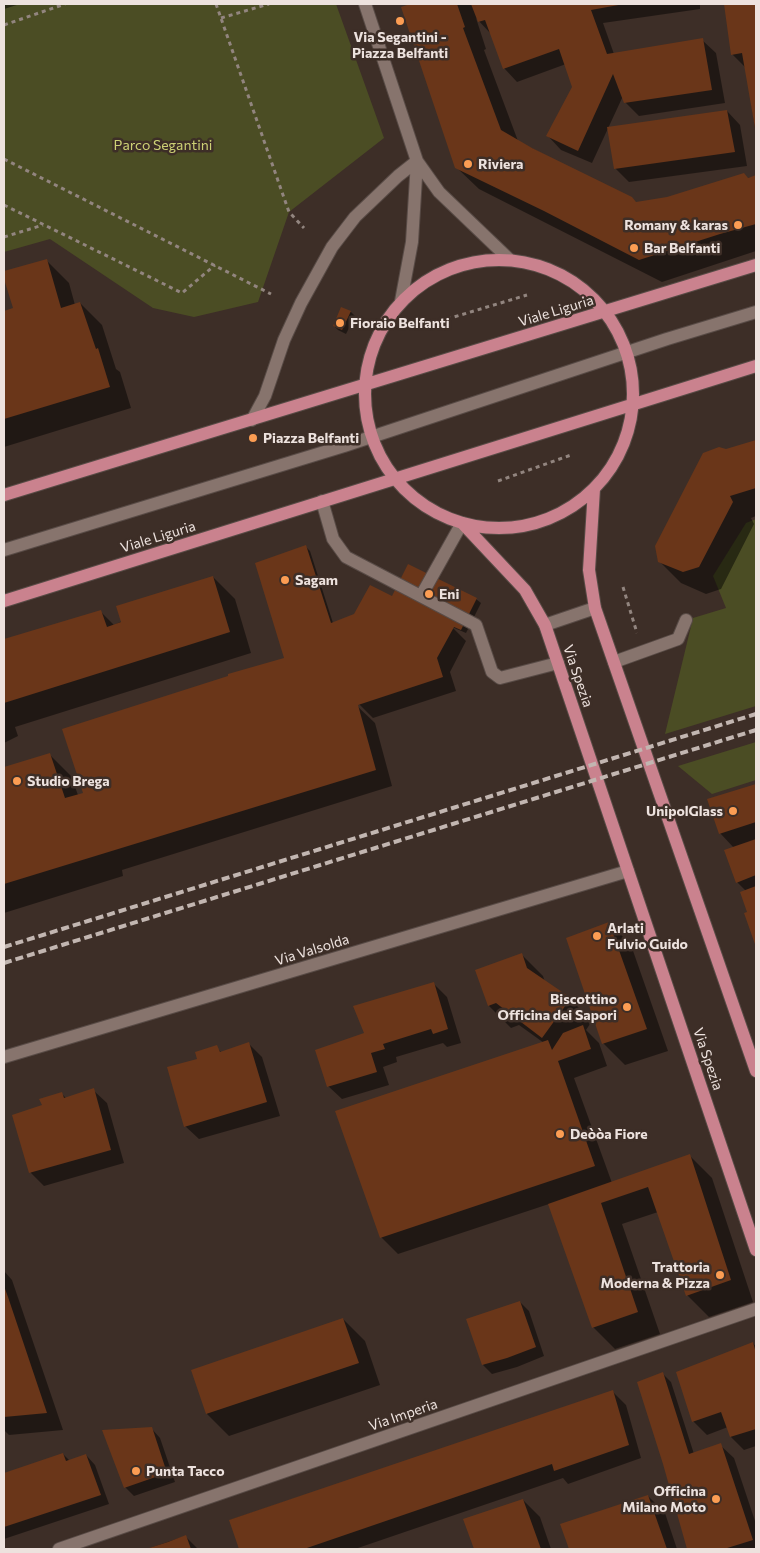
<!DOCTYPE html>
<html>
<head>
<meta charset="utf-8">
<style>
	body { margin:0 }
	#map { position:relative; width:760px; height:1553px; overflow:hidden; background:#3d2e27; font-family:Commissioner,sans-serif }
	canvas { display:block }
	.frame { position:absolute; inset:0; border:5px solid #ede2de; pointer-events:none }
</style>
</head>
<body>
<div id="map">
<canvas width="760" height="1553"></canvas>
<div class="frame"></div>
</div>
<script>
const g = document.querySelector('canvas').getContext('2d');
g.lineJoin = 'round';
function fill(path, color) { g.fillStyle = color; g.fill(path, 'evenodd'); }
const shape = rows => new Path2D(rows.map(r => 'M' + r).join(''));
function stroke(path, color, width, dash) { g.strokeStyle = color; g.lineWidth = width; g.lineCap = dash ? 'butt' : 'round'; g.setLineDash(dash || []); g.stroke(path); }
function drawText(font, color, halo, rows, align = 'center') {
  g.font = font + ' Commissioner,sans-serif'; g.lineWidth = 5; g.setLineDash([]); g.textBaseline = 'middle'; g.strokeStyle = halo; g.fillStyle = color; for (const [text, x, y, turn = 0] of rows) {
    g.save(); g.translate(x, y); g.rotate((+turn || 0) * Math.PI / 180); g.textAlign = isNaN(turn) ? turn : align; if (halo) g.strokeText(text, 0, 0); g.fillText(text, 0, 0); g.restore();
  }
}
fill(shape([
	[4,4,336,4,384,138,289,212,258,302,194,317,153,308,50,239,4,252],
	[756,519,756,706,665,734,693,618,726,608,713,576,746,523],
	[756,742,756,780,712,794,678,766]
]), '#4b4d24');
fill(shape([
	[4,4,20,4,4,9],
	[411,4,700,4,700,9,603,23,614,54,702,40,716,53,725,103,639,116,625,102,623,96,592,163,561,150,548,136,574,87,566,64,517,82,504,68,492,35,476,18,486,49,484,50,518,141,637,203,667,198,756,176,756,251,662,282,479,189,456,167],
	[725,4,756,4,756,135,746,68,732,54],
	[727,111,740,125,747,166,629,182,615,168],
	[47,261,69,283,75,305,80,303,102,325,116,369,120,372,131,408,4,447,4,312,15,309,4,272],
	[342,308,351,312,355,316,346,334,338,330,334,326],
	[756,441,756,516,751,518,754,524,721,589,706,594,681,583,659,561,726,451],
	[306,547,310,551,333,623,397,600,476,599,481,603,466,633,452,627,466,641,450,672,456,691,373,718,359,704,355,704,375,723,392,786,122,870,123,876,4,913,4,768,49,754,71,776,78,795,84,794,286,658],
	[213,577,235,599,251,653,15,727,18,736,4,743,4,640,101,612,114,625],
	[756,785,756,944,746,914,750,913,746,891,737,882,734,848,720,833,709,800],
	[609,923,631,945,668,1051,625,1065,603,1043],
	[521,954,543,976,545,982,570,999,592,1021,586,1030,599,1043,607,1066,574,1078,612,1183,690,1156,712,1178,753,1302,709,1317,687,1295,658,1212,622,1224,660,1334,615,1349,593,1327,549,1204,398,1254,381,1237,544,1043,519,1025,511,1028,489,1006],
	[433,983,447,997,461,1043,447,1047,443,1043,396,1057,397,1062,383,1067,389,1085,342,1099,328,1086],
	[249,1044,262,1057,280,1116,199,1139,185,1126,198,1060,216,1047,222,1053],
	[93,1090,107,1103,124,1163,44,1186,31,1173,13,1116,43,1106,62,1094,67,1099],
	[4,1271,12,1280,63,1430,9,1435,4,1430],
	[520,1302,529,1311,544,1356,517,1367,492,1374,483,1365],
	[343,1319,365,1341,380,1385,229,1436,207,1414,193,1371],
	[753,1343,756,1347,756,1446,744,1450,731,1437,728,1427,707,1435,693,1421],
	[662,1373,671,1382,694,1454,720,1445,734,1458,756,1524,756,1549,688,1549,664,1463],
	[613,1392,626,1405,641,1458,568,1484,563,1478,355,1549,240,1549,230,1520],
	[151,1428,160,1438,175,1482,134,1496,125,1487],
	[63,1454,70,1461,86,1455,95,1465,109,1504,4,1539,4,1474],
	[648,1496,665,1513,677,1549,570,1549,562,1525],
	[523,1500,540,1517,551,1549,475,1549,465,1520],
	[185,1536,198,1549,147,1549]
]), '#0007');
fill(shape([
	[410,4,457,4,465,27,463,28,501,130,532,148,632,197,636,202,667,197,744,173,748,178,756,175,756,224,720,234,639,260,544,211,455,168,401,7],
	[471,4,624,4,591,10,607,54,703,38,712,90,624,103,613,74,578,151,546,136,572,87,559,49,503,69,485,20,478,22],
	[724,4,756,4,756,134,742,53,731,55],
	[727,110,735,152,614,169,607,127],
	[47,259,61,308,80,302,96,349,98,348,110,387,4,419,4,311,13,308,4,279,4,271],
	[341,307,351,311,342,330,333,326],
	[756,440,756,488,730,496,733,502,699,567,683,572,658,562,655,546,703,453,719,447,726,449],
	[306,545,331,623,354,614,370,585,392,596,408,564,477,598,461,630,454,627,437,658,443,677,358,705,376,770,4,884,4,767,50,753,65,798,83,793,62,729,228,676,228,674,284,658,255,563],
	[213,576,230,632,4,703,4,639,101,610,107,627,121,622,116,606],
	[756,784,756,822,719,834,707,799],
	[756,839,756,875,736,883,724,850],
	[756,886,756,947,744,913,747,912,740,892],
	[609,922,647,1029,602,1044,566,938],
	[522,953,527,968,571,998,542,1038,496,1003,488,1006,475,970],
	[434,982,448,1029,433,1034,431,1029,383,1044,385,1049,371,1053,377,1072,327,1087,315,1050,364,1033,353,1006],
	[583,1025,591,1049,558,1061,595,1166,380,1238,335,1111,548,1040,552,1050,563,1033],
	[249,1042,267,1102,184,1127,167,1067,197,1059,195,1052,217,1045,220,1052],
	[94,1088,111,1150,29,1173,12,1115,42,1105,39,1099,62,1092,64,1098],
	[690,1154,731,1280,686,1296,648,1187,601,1203,638,1312,592,1328,548,1204],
	[4,1286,8,1297,47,1413,4,1417],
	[520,1301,536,1347,507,1358,482,1365,466,1319],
	[343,1318,359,1363,206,1414,191,1370],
	[753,1342,756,1353,756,1429,730,1437,721,1412,692,1422,676,1372],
	[663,1372,689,1454,721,1443,753,1540,724,1549,687,1549,663,1464,637,1382],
	[613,1390,629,1445,554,1471,552,1464,304,1549,239,1549,229,1520],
	[152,1427,167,1473,124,1488,102,1430],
	[63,1453,66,1461,86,1454,101,1495,4,1527,4,1473],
	[648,1495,667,1549,569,1549,560,1524],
	[523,1499,541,1549,474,1549,463,1519],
	[186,1535,191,1549,146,1549,168,1542]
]), '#6a3619');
const lane = shape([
	[322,501,333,539,346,557,476,625,492,672,500,678,558,663],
	[4,550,344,446,667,339,756,312],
	[421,596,462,523],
	[545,625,595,608],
	[614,662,678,639,686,620],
	[4,1057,628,871]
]);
const street = shape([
	[365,4,417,161,439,192,510,260],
	[401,301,412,242,417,161],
	[252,420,265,396,284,340,301,303,332,247,355,217,398,176,417,161],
	[59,1549,756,1309]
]);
const primary = shape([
	'365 394a134 134 0 1 1 268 0a134 134 0 1 1-268 0Z',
	[594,489,589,570,595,608,756,1071],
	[4,495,756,265],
	[462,523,525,590,545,625,756,1250],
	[4,601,756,366]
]);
stroke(lane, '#584b46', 14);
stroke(street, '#584b46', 14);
stroke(primary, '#584b46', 14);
stroke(shape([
	[216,4,289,212,304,228],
	[221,18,269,4],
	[4,25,65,4],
	[4,159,271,294],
	[4,205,182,293,215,265],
	[4,237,43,225],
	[424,326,527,295],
	[498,481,571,455],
	[623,587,637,633]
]), '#92857f', 3, [4, 4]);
stroke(lane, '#87746d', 12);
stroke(street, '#87746d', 12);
stroke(primary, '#ca828e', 12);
stroke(shape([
	[4,947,756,714],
	[4,963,756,730]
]), '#c2b6b1', 4, [8, 4]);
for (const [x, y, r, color] of [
	[400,21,5,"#fc9d53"],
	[468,164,5,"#fc9d53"],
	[738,225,5,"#fc9d53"],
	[634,248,5,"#fc9d53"],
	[340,323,5,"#fc9d53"],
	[253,438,5,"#fc9d53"],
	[285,580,5,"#fc9d53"],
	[429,594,5,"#fc9d53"],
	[17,781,5,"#fc9d53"],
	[733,811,5,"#fc9d53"],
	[597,936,5,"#fc9d53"],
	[627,1007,5,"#fc9d53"],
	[560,1134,5,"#fc9d53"],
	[720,1275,5,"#fc9d53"],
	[136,1471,5,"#fc9d53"],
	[716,1499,5,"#fc9d53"]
]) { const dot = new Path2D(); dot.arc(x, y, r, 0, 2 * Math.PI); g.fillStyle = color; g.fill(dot); stroke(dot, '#3d2e27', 2); }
drawText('bold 14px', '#ede2de', '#3d2e27', [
	["Via Segantini -",400,37,"center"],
	["Piazza Belfanti",400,53,"center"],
	["Riviera",478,164],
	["Romany & karas",728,225,"right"],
	["Bar Belfanti",644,248],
	["Fioraio Belfanti",350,323],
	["Piazza Belfanti",263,438],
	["Sagam",295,580],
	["Eni",439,594],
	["Studio Brega",27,781],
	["UnipolGlass",723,811,"right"],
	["Arlati",607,928],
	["Fulvio Guido",607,944],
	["Biscottino",617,999,"right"],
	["Officina dei Sapori",617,1015,"right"],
	["Deòòa Fiore",570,1134],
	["Trattoria",710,1267,"right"],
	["Moderna & Pizza",710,1283,"right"],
	["Punta Tacco",146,1471],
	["Officina",706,1491,"right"],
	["Milano Moto",706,1507,"right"]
], 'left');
drawText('14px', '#cdd175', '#3d2e27', [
	["Parco Segantini",163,145]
]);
drawText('14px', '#ede2de', '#3d2e27', [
	["Viale Liguria",556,311,-17],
	["Viale Liguria",158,537,-17],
	["Via Spezia",578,676,71],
	["Via Valsolda",312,950,-17],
	["Via Spezia",708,1059,71],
	["Via Imperia",403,1415,-19]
]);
</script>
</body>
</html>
